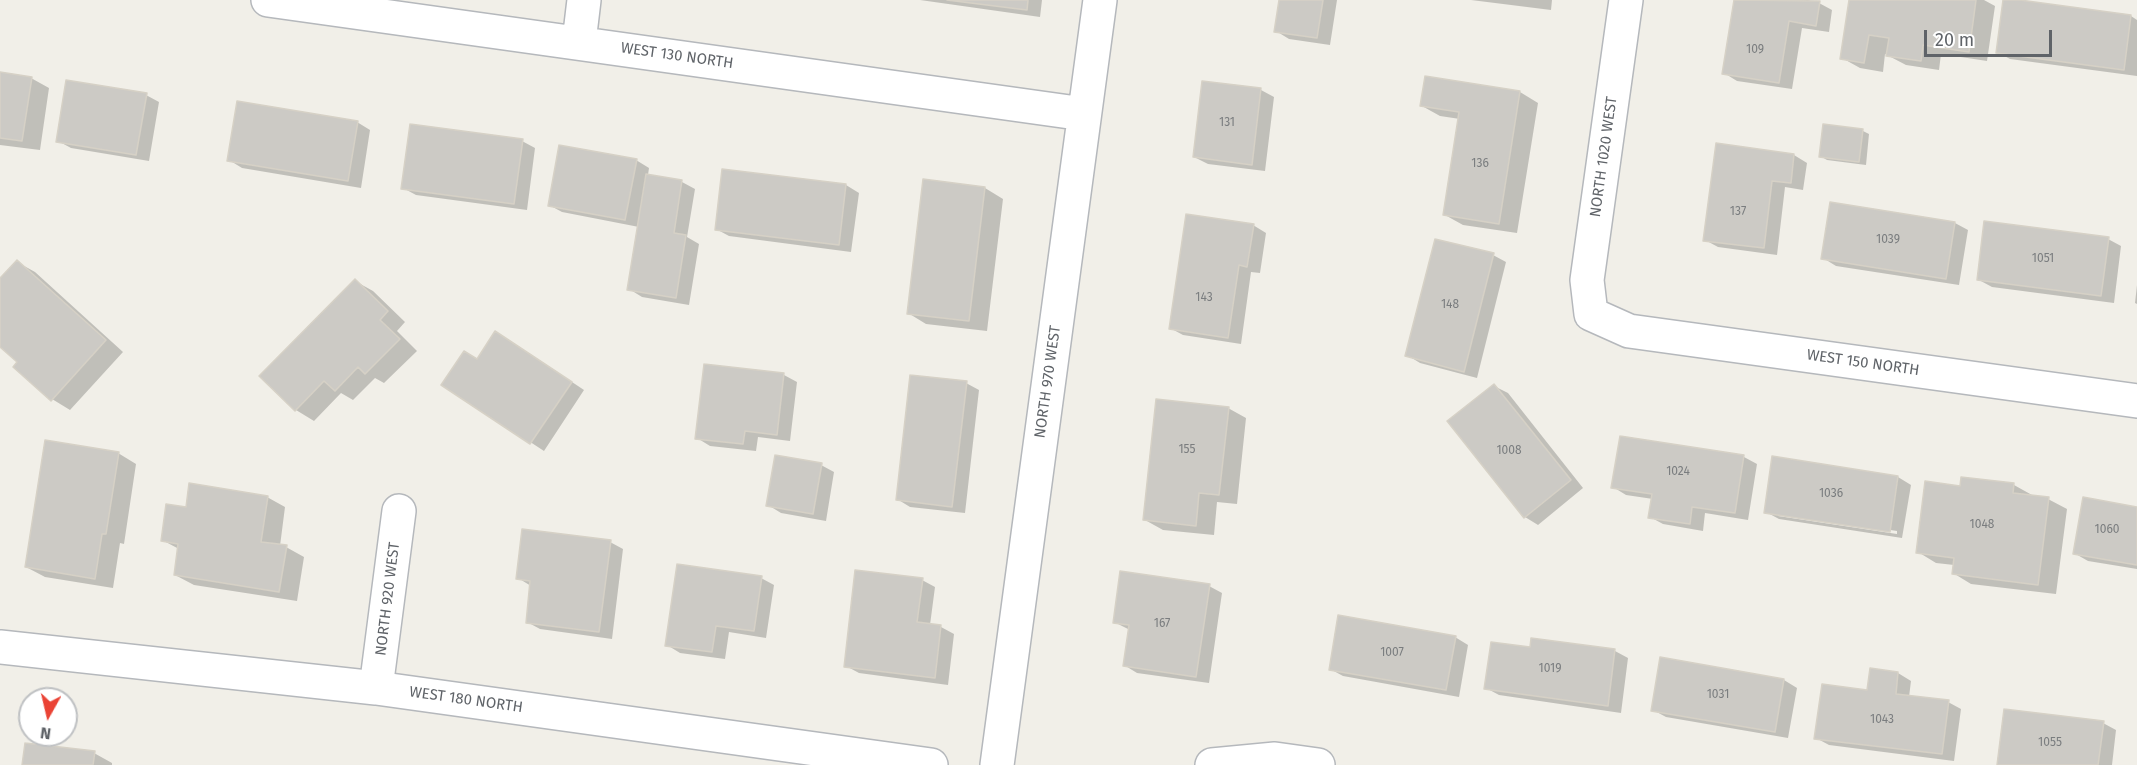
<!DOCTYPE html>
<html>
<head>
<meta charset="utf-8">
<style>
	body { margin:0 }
	#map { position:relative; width:2137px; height:765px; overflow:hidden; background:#f1efe8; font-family:"Fira Sans",sans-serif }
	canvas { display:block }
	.north { position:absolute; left:18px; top:687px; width:60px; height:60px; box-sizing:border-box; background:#fff; border:2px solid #bfc1c3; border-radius:50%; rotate:188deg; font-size:16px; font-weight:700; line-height:24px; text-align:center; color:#5f6368 }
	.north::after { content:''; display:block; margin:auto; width:21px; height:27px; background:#ea4335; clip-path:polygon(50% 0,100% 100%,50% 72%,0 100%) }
	.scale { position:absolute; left:1924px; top:30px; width:128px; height:27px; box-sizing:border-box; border:3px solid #5f6368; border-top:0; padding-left:8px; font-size:18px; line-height:21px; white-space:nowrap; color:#5f6368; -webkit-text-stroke:4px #fff; paint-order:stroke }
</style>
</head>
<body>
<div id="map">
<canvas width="2137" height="765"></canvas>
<div class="north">N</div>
<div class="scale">20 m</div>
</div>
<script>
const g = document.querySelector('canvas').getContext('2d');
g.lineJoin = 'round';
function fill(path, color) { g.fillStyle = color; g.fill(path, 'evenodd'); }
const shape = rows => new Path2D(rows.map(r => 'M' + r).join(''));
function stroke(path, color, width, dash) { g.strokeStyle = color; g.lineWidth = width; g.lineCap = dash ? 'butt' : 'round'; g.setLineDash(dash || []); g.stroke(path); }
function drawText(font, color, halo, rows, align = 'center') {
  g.font = font + ' "Fira Sans",sans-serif'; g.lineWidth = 4.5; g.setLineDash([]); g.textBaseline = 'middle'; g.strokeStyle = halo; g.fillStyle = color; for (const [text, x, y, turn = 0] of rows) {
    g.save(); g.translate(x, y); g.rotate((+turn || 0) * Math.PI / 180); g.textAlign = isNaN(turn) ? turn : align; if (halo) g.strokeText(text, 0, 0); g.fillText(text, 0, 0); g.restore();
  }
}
fill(shape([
	[920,0,1042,0,1040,17],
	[1280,0,1337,0,1330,45,1289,39,1276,31],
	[1471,0,1552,0,1551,10],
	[1735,0,1808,0,1819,3,1832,10,1829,32,1802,28,1792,89,1737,81,1724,73],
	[1851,0,1984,0,1995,6,1987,61,1941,54,1939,70,1906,65,1885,54,1883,72,1860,68,1842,58],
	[2005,0,2131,16,2137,20,2137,76,2010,59,1997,52],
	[0,73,31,78,49,88,40,150,0,145],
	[1261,90,1274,97,1265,171,1208,164,1194,157],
	[1520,92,1538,103,1517,233,1463,225,1445,215,1460,119,1440,116,1422,106],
	[146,95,159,102,149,161,71,148,58,141],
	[357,122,370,130,361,188,242,168,229,160],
	[1824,126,1863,131,1869,134,1866,165,1827,160,1820,156],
	[522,141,535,148,527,210,416,195,403,188],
	[1794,155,1807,163,1803,190,1785,187,1777,255,1718,247,1705,240],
	[636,160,649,168,648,175,682,182,695,189,687,237,699,244,689,305,642,297,629,289,639,227,562,212,549,205],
	[925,181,985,188,1003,199,987,331,926,324,908,313],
	[846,185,859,193,851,252,729,236,716,229],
	[1955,223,1968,230,1959,285,1836,266,1823,258],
	[1253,225,1266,233,1260,273,1251,272,1241,344,1183,335,1170,328],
	[2108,239,2121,246,2114,303,1992,287,1979,280],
	[1493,255,1506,262,1477,378,1420,363,1407,355],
	[17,262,35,272,123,352,70,410,52,399,19,362,0,345,0,281],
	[355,281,373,291,405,322,397,331,417,351,384,383,375,378,353,400,341,393,314,421,296,410,261,376],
	[2137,285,2137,304,2135,303],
	[509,340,584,390,544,451,443,385],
	[705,365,784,375,797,382,790,441,758,437,756,451,710,446,697,438],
	[966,383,979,390,965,513,910,507,897,499],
	[1494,386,1508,393,1583,488,1538,525,1525,517],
	[1228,408,1246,418,1237,504,1217,502,1214,535,1163,530,1145,520],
	[118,453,136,464,124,544,120,543,113,588,45,577,26,567],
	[1744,457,1757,464,1748,520,1705,513,1703,531,1663,524,1650,517,1653,499,1626,495,1613,487],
	[821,465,834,472,826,521,781,513,768,505],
	[1898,477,1911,485,1902,538,1779,519,1766,512],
	[1778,513,1897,531,1897,534,1778,516],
	[2014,485,2032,495,2048,499,2067,509,2056,594,1971,584,1953,573,1954,565,1936,563,1918,552,1961,487],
	[267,497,285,507,280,546,286,547,304,557,297,601,194,585,175,575,179,549,162,540,187,509],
	[2137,509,2137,569,2088,561,2074,553],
	[610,542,623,549,612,639,540,629,527,622,531,586,518,578],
	[761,578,774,585,766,638,729,632,725,659,680,653,667,645],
	[922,580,935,587,930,625,941,627,954,634,948,685,859,673,846,666],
	[1209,586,1222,593,1209,683,1137,673,1124,665,1130,630,1114,622],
	[1455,637,1468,645,1459,697,1343,676,1330,669],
	[1533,640,1615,651,1628,658,1621,713,1499,695,1486,688,1531,649],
	[1662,659,1784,680,1797,688,1788,738,1666,717,1653,710],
	[1898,673,1911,681,1909,697,1948,702,1961,709,1954,761,1829,745,1816,738],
	[2103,723,2116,730,2112,765,2000,765],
	[94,753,112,763,112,765,24,765]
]), '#0003');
const building = shape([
	[947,0,1028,0,1027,10,947,0],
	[1279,0,1323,0,1317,38,1274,32,1279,0],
	[1734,0,1820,1,1816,26,1789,21,1779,83,1722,74,1734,0],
	[1849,0,1976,0,1969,52,1923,45,1921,61,1886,56,1889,38,1869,35,1864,63,1840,59,1849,0],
	[2003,0,2020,0,2131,15,2124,70,1996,53,2003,0],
	[0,72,32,77,22,141,0,138,0,72],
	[1425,76,1520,91,1499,224,1443,215,1459,112,1420,106,1425,76],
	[66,80,147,93,136,155,56,142,66,80],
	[1202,81,1261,88,1252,165,1193,157,1202,81],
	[237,101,358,121,348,181,227,161,237,101],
	[410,124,523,139,514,204,401,189,410,124],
	[1823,124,1863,129,1859,162,1819,157,1823,124],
	[1716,143,1794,154,1791,183,1772,181,1764,248,1703,241,1716,143],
	[559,145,637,159,625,220,548,206,559,145],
	[722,169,846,184,839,245,715,230,722,169],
	[646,174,682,180,674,233,686,235,676,298,627,290,646,174],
	[923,179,985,187,969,321,907,314,923,179],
	[1830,202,1955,222,1946,279,1821,259,1830,202],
	[1186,214,1254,224,1247,267,1239,265,1228,338,1169,329,1186,214],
	[1984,221,2109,237,2101,296,1977,280,1984,221],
	[1435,239,1494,253,1464,372,1405,356,1435,239],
	[17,260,106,340,51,401,13,367,17,362,0,347,0,278,17,260],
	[355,279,388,311,380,320,400,339,365,374,358,367,335,391,324,381,295,411,259,376,355,279],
	[495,331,572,382,530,444,441,385,464,351,477,359,495,331],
	[704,364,784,373,777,435,745,431,743,444,695,439,704,364],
	[910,375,967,381,952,507,896,500,910,375],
	[1494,384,1571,480,1524,518,1447,421,1494,384],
	[1156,399,1229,407,1219,495,1199,493,1196,526,1143,520,1156,399],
	[1620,436,1744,455,1735,513,1692,507,1690,524,1648,518,1652,494,1611,488,1620,436],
	[45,440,119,452,106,534,102,534,95,579,25,567,45,440],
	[775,455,822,463,813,514,766,506,775,455],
	[1772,456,1898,476,1890,532,1764,513,1772,456],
	[1961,477,2014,483,2013,493,2049,497,2038,585,1952,574,1954,558,1916,553,1925,481,1960,486,1961,477],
	[189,483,268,496,261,542,287,545,279,592,174,575,178,544,161,541,166,504,186,507,189,483],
	[2083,497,2137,507,2137,565,2073,554,2083,497],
	[522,529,611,540,599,632,526,623,530,581,516,579,522,529],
	[677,564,762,576,754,631,716,626,712,652,665,646,677,564],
	[855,570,923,578,917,622,941,625,935,678,844,667,855,570],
	[1120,571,1210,584,1196,677,1123,666,1129,625,1113,623,1120,571],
	[1338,615,1456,636,1446,690,1329,670,1338,615],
	[1531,638,1615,649,1608,706,1484,689,1491,642,1530,647,1531,638],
	[1660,657,1784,679,1775,732,1651,711,1660,657],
	[1870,668,1898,672,1896,694,1949,700,1942,754,1814,739,1822,684,1867,690,1870,668],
	[2004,709,2104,721,2098,765,1997,765,2004,709],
	[25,743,95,751,93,765,22,765,25,743]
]);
fill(building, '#cccac5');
stroke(building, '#d6d1c6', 1.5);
const minor = shape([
	[268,0,1084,114],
	[1626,0,1587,280,1591,314,1629,331,2137,401],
	[579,42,584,0],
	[0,647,376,688,931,765],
	[376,688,399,511],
	[997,765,1100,0],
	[1212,765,1275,759,1318,765]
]);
stroke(minor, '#b5b8bc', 36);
stroke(minor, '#fff', 33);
drawText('12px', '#7a7d7f', null, [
	["109",1755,50],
	["131",1227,123],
	["136",1480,164],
	["137",1738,212],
	["1039",1888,240],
	["1051",2043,259],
	["143",1204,298],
	["148",1450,305],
	["155",1187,450],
	["1008",1509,451],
	["1024",1678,472],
	["1036",1831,494],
	["1048",1982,525],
	["1060",2107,530],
	["167",1162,624],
	["1007",1392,653],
	["1019",1550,669],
	["1031",1718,695],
	["1043",1882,720],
	["1055",2050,743]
]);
drawText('15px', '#5f6368', '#fff', [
	["WEST 130 NORTH",677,56,8],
	["NORTH 1020 WEST",1604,157,-82],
	["WEST 150 NORTH",1863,363,8],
	["NORTH 970 WEST",1048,382,-82],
	["NORTH 920 WEST",388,599,-83],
	["WEST 180 NORTH",466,700,8]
]);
</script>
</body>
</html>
